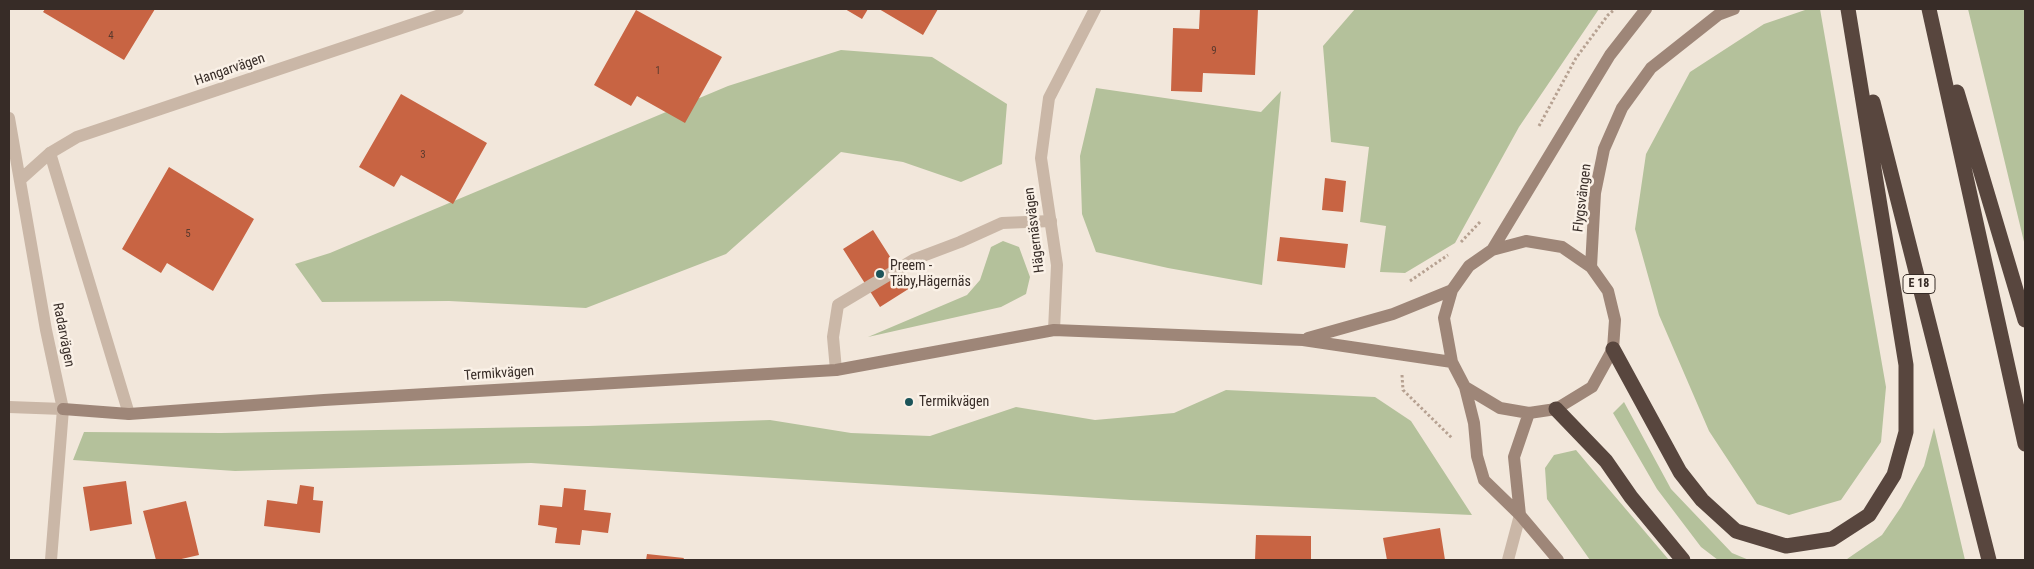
<!DOCTYPE html>
<html>
<head>
<meta charset="utf-8">
<style>
	body { margin:0 }
	#map { position:relative; width:2034px; height:569px; overflow:hidden; background:#f2e7db; font-family:"Roboto Condensed",sans-serif }
	canvas { display:block }
	.frame { position:absolute; inset:0; border:10px solid #372c27; pointer-events:none }
</style>
</head>
<body>
<div id="map">
<canvas width="2034" height="569"></canvas>
<div class="frame"></div>
</div>
<script>
const g = document.querySelector('canvas').getContext('2d');
g.lineJoin = 'round';
function fill(path, color) { g.fillStyle = color; g.fill(path, 'evenodd'); }
const shape = rows => new Path2D(rows.map(r => 'M' + r).join(''));
function stroke(path, color, width, dash) { g.strokeStyle = color; g.lineWidth = width; g.lineCap = dash ? 'butt' : 'round'; g.setLineDash(dash || []); g.stroke(path); }
function drawText(font, color, halo, rows, align = 'center') {
  g.font = font + ' "Roboto Condensed",sans-serif'; g.lineWidth = 5; g.setLineDash([]); g.textBaseline = 'middle'; g.strokeStyle = halo; g.fillStyle = color; for (const [text, x, y, turn = 0] of rows) {
    g.save(); g.translate(x, y); g.rotate((+turn || 0) * Math.PI / 180); g.textAlign = isNaN(turn) ? turn : align; if (halo) g.strokeText(text, 0, 0); g.fillText(text, 0, 0); g.restore();
  }
}
fill(shape([
	[1355,9,1599,9,1519,127,1455,243,1405,273,1380,272,1386,226,1360,222,1369,147,1331,142,1323,46],
	[1808,9,1820,9,1886,387,1881,442,1841,500,1789,515,1757,504,1709,431,1659,315,1635,229,1646,154,1690,72,1764,24],
	[1968,9,2025,9,2025,246],
	[841,50,932,57,1007,104,1002,164,961,182,903,162,841,152,726,254,586,308,449,301,322,302,295,264,330,253,728,86],
	[1096,88,1261,112,1281,91,1262,285,1168,268,1096,252,1082,214,1080,156],
	[1003,241,1019,247,1030,277,1026,294,1001,307,868,337,967,295,980,280,991,247],
	[1226,390,1375,397,1411,421,1472,515,1131,500,531,463,235,471,73,460,84,432,221,433,588,426,770,420,851,433,930,436,1016,407,1095,420,1174,413],
	[1624,402,1671,489,1732,553,1749,560,1718,560,1701,547,1657,489,1613,413],
	[1934,428,1965,560,1841,560,1847,559,1882,535,1901,507,1924,466],
	[1576,450,1607,487,1669,560,1590,560,1547,499,1545,468,1554,455]
]), '#b4c19b');
fill(shape([
	[45,9,155,9,124,60,43,12],
	[845,9,868,9,862,19],
	[879,9,938,9,923,35],
	[1200,9,1258,9,1255,75,1203,73,1202,92,1171,91,1173,28,1199,29],
	[636,10,722,57,685,123,637,96,631,106,594,85],
	[401,94,487,143,453,204,401,175,394,187,359,167],
	[169,167,254,219,213,291,167,263,161,273,122,249],
	[1325,178,1346,181,1343,212,1322,210],
	[873,230,910,288,880,307,843,249],
	[1280,237,1348,244,1345,268,1277,261],
	[126,481,132,524,90,531,83,487],
	[300,485,314,487,313,500,323,501,320,533,264,526,267,500,297,504],
	[564,488,586,490,584,510,611,513,608,533,582,530,580,545,555,543,557,528,538,525,540,505,562,507],
	[186,501,199,555,177,560,156,560,143,511],
	[1440,528,1445,560,1387,560,1383,538],
	[1256,535,1311,536,1311,560,1255,560],
	[647,554,684,558,683,560,646,560]
]), '#c86443');
stroke(shape([
	[1539,126,1576,58,1608,15,1615,9],
	[1461,242,1481,221],
	[1410,281,1448,255],
	[1402,375,1403,390,1452,438]
]), '#b6a191', 3, [2.5, 2.5]);
stroke(shape([
	[50,153,129,414],
	[836,370,833,337,838,305,915,259,960,242,1002,223,1051,221],
	[9,407,63,409],
	[1508,560,1520,515]
]), '#cab7a7', 12);
stroke(shape([
	[9,118,46,330,63,409,51,560],
	[21,179,50,153,77,137,458,9],
	[1054,330,1057,265,1041,158,1049,98,1095,9]
]), '#cab7a7', 12);
stroke(shape([
	[1526,241,1562,247,1591,267,1608,291,1615,320,1613,349,1592,387,1556,409,1529,413,1500,408,1465,387,1452,362,1444,318,1452,290,1469,266,1492,250,1526,241],
	[1492,250,1610,55,1646,9],
	[1591,267,1595,193,1604,149,1622,108,1651,68,1718,15,1734,9],
	[1308,338,1393,314,1452,290],
	[1465,387,1474,423,1477,456,1484,480,1520,515,1558,560],
	[63,409,129,414,324,400,836,370,1054,330,1303,340,1452,362],
	[1520,515,1514,457,1529,413]
]), '#9e8678', 12);
stroke(shape([
	[1929,9,2025,444],
	[1957,92,2025,320],
	[1873,102,1989,560],
	[1613,349,1680,472,1702,500,1736,531,1786,546,1832,539,1869,515,1894,475,1906,432,1906,365,1848,9],
	[1556,409,1606,461,1631,497,1683,560]
]), '#58463e', 15);
for (const [x, y, r, color] of [
	[880,274,5,"#1c5459"],
	[909,402,5,"#1c5459"]
]) { const dot = new Path2D(); dot.arc(x, y, r, 0, 2 * Math.PI); g.fillStyle = color; g.fill(dot); stroke(dot, '#faf1e7', 2); }
drawText('11px', '#5b3a2e', null, [
	["4",111,36],
	["9",1214,51],
	["1",658,71],
	["3",423,155],
	["5",188,234]
]);
for (const [x, y, w] of [
	[1919,284,32]
]) { const box = new Path2D(); box.roundRect(x - w / 2, y - 9.5, w, 19, 4); g.fillStyle = '#faf1e7'; g.fill(box); stroke(box, '#372c27', 1); }
drawText('bold 12px', '#372c27', null, [
	["E 18",1919,284]
]);
drawText('14px', '#372c27', '#faf1e7', [
	["Hangarvägen",230,70,-19],
	["Flygsvängen",1583,198,-83],
	["Hägernäsvägen",1035,230,-97],
	["Radarvägen",63,335,79],
	["Termikvägen",499,374,-4]
]);
drawText('14px', '#372c27', '#faf1e7', [
	["Preem -",890,266],
	["Täby,Hägernäs",890,282],
	["Termikvägen",919,402]
], 'left');
</script>
</body>
</html>
